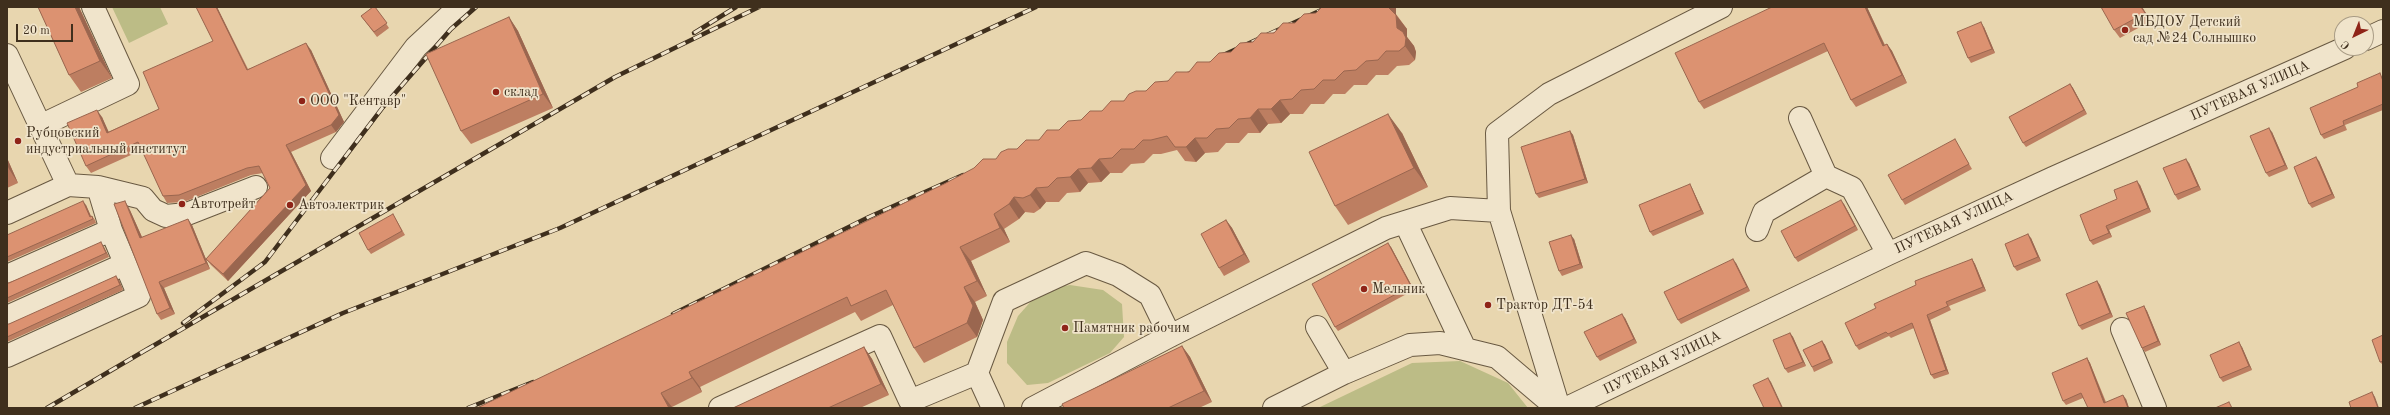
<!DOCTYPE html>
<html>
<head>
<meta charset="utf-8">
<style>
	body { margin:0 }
	#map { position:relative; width:2390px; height:415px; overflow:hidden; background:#e8d6af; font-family:"Old Standard TT",serif }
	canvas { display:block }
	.frame { position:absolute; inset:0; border:8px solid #3f2f1d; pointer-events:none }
	.north { position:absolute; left:2334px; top:16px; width:40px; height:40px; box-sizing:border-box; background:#f0e4cb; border:1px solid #a99c85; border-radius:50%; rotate:223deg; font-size:11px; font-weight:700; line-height:16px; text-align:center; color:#3f2f1d }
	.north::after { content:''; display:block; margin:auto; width:14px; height:18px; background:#8f2418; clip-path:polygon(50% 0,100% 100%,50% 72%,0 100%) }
	.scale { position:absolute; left:16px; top:24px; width:57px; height:18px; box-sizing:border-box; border:2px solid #3f2f1d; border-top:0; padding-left:5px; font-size:12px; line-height:14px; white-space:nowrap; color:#3f2f1d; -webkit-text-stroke:3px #f0e4cb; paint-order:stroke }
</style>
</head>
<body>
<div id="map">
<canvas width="2390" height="415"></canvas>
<div class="frame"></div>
<div class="north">С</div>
<div class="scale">20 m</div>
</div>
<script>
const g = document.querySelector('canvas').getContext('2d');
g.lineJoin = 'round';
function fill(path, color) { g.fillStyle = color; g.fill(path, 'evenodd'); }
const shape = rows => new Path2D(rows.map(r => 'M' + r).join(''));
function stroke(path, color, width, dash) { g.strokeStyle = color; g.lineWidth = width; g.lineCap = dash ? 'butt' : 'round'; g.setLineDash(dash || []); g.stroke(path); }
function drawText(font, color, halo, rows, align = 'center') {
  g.font = font + ' "Old Standard TT",serif'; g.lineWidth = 3.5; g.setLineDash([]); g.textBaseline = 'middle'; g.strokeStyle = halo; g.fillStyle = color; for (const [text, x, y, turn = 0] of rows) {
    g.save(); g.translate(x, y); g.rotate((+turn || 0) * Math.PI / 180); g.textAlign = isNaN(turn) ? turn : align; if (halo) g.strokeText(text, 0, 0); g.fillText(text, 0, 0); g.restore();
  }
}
fill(shape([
	[112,7,160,7,168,24,129,43],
	[1070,285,1103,290,1122,304,1124,337,1110,353,1048,383,1027,385,1007,363,1007,342,1018,316,1041,290],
	[1460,361,1508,383,1528,408,1318,408,1412,363]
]), '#bcbc86');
const minor = shape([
	[2366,39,2383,31],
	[7,55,68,185],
	[1800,118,1826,176,1852,188,1888,254],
	[40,126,128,84,93,7],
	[332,158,416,47,459,7],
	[98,187,143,198,153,210,166,216,187,214,256,187],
	[7,213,68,185,98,187,111,230,7,276],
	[1405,222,1465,349],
	[1757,230,1764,212,1826,176],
	[7,317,125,264],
	[1317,327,1344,373],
	[2122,329,2155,408],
	[7,356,139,296,111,230],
	[720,408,880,336,910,401,977,373],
	[993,408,977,373,1004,301,1086,263,1118,275,1150,295,1170,336],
	[1033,408,1170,336,1386,228,1450,208,1499,211],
	[1274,408,1344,373,1410,345,1440,343,1497,357,1557,408],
	[1559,408,1499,211,1497,133,1549,94,1721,7],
	[1567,408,1888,254,2053,178,2345,48]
]);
stroke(minor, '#695942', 24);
stroke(minor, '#f0e4cb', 22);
const rail = shape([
	[694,33,736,7],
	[1219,57,1328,7],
	[673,314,869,217,963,175],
	[183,323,265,262,383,107,451,29,476,7],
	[146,350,615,77,759,7],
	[47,408,151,347],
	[135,408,343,313,560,228,1036,7],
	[468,408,533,382]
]);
stroke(rail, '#3f2f1d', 4.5);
stroke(rail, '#f0e4cb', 3, [9]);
fill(shape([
	[38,7,79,7,112,78,81,92,69,75],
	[196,7,217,7,248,69,311,50,344,122,336,132,291,152,311,191,228,281,211,265,206,259,270,188,263,173,251,175,184,202,167,203,163,196,142,150,91,173,86,166,102,117,108,132,159,109,213,41],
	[375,7,389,28,377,37,361,16],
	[1322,7,1396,7,1396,14,1407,29,1407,37,1414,46,1416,52,1415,60,1409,65,1397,66,1388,75,1376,75,1367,85,1354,85,1345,94,1333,94,1324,104,1311,104,1303,114,1290,114,1281,123,1268,124,1260,133,1248,133,1239,143,1226,143,1218,152,1205,153,1196,162,1185,161,1177,150,1161,154,1153,154,1144,163,1131,164,1122,173,1110,173,1101,182,1088,183,1080,192,1067,193,1059,202,1046,202,1040,209,1034,213,1025,212,1019,219,1004,229,1010,242,971,261,987,296,975,302,983,320,977,337,924,363,914,348,893,305,861,321,855,312,700,387,702,392,672,407,477,408,996,159,1316,13],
	[1772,7,1867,7,1885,45,1887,44,1892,51,1907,83,1856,107,1851,100,1828,51,1704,109,1699,102],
	[2142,7,2151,21,2120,38,2114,30],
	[509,17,518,31,553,108,471,144,461,131],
	[1984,27,1995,53,1971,63,1968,58],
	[2383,78,2383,110,2345,125,2347,130,2324,139,2321,135],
	[2070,84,2073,88,2087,114,2026,147,2023,143],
	[1570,131,1573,135,1588,183,1539,198,1536,194],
	[2272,132,2288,169,2269,177,2266,173],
	[1402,133,1428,187,1348,225,1335,206],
	[1957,143,1972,169,1905,205,1902,200],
	[7,158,18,183,7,188],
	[2319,161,2335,198,2312,208,2309,204],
	[2189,163,2201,190,2178,200,2175,195],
	[2140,185,2151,212,2109,230,2112,237,2093,245,2090,241,2117,199],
	[1692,188,1704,214,1653,236,1650,232],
	[1844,204,1858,230,1798,262,1795,258],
	[86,205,91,216,92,216,95,220,96,223,7,262,7,235],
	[129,208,142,237,192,225,210,269,164,288,175,314,161,320,157,314],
	[393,214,405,235,371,254,368,250],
	[1226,220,1232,228,1250,262,1224,276,1219,268],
	[2031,238,2041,261,2017,271,2014,267],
	[1574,239,1583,268,1562,276,1559,271],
	[104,247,109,257,7,303,7,283],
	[1391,247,1414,290,1338,331,1335,327],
	[1972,259,1975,264,1986,291,1949,306,1951,310,1930,320,1949,374,1934,379,1931,375,1914,328,1891,338,1889,336,1859,350,1856,346],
	[1736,263,1750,291,1681,324,1678,320],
	[119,280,123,290,7,342,7,324,9,324],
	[2097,281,2100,285,2113,317,2082,330,2079,326],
	[2144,306,2147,311,2161,345,2145,352,2142,348],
	[1625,318,1637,343,1600,361,1597,357],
	[1790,333,1793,337,1806,366,1788,373,1785,369],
	[2383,335,2383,365,2380,362],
	[1822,341,1825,345,1833,363,1814,372,1812,367],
	[1182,346,1190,357,1212,402,1199,408,1064,408],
	[864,347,872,359,889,395,860,408,733,408],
	[2242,347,2252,370,2223,382,2220,378],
	[2087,358,2090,363,2106,402,2126,399,2129,408,2083,398,2066,405,2063,401]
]), '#bd7e61');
fill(shape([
	[75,7,79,7,112,78,100,61],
	[216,7,217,7,251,77,247,70],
	[1387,7,1396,7,1396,19],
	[1865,7,1867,7,1888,53,1883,46],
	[2141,7,2142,7,2151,21,2145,13],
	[1396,15,1407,29,1407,37,1414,46,1416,52,1415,60,1405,46,1397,28],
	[509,17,518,31,553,108,543,94],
	[1981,22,1984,27,1995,53,1992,49],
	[306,43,311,50,344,122,336,132,331,125],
	[1887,44,1892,51,1907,83,1902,75],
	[2070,84,2073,88,2087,114,2084,110],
	[1280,100,1290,114,1281,123,1271,109],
	[1258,109,1268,124,1260,133,1250,118],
	[97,110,102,117,112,139,107,133],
	[1388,114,1402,133,1428,187,1414,168],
	[2269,128,2272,132,2288,169,2285,165],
	[1570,131,1573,135,1588,183,1585,179],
	[1195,138,1205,153,1196,162,1186,147],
	[286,145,291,152,311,191,228,281,223,274,306,185],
	[2316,157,2319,161,2335,198,2332,194],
	[7,158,18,183,9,169,7,165],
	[1099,159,1110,173,1101,182,1091,168],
	[2186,159,2189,163,2201,190,2198,186],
	[1078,169,1088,183,1080,192,1070,177],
	[2137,181,2140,185,2151,212,2148,208],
	[1690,184,1692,188,1704,214,1701,210],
	[1036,188,1046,202,1040,209,1030,195],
	[1014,197,1025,212,1019,219,1009,204],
	[1841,200,1844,204,1858,230,1855,226],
	[83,201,86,205,92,219,90,217],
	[125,201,129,208,145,244,140,238],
	[994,214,1004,229,1010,242,1000,228],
	[188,219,192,225,210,269,206,263],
	[1226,220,1232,228,1250,262,1244,254],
	[2106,226,2109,230,2112,237,2109,233],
	[2028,234,2031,238,2041,261,2038,257],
	[1571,235,1574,239,1583,268,1580,264],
	[101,242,104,247,109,257,106,253],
	[1388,243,1391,247,1414,290,1411,286],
	[960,247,971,261,987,296,977,281],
	[1733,259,1736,263,1750,291,1747,287],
	[1972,259,1975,264,1986,291,1983,287],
	[116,276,119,280,123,290,120,285],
	[2097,281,2100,285,2113,317,2110,313],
	[159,282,164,288,175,314,170,308],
	[964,287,975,302,983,320,977,337,967,323],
	[2144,306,2147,311,2161,345,2158,341],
	[1622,314,1625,318,1637,343,1634,339],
	[1927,315,1930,320,1949,374,1946,370],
	[1790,333,1793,337,1806,366,1803,362],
	[1822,341,1825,345,1833,363,1830,359],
	[2239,342,2242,347,2252,370,2249,366],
	[1182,346,1190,357,1212,402,1204,391],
	[864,347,872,359,889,395,881,384],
	[2087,358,2090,363,2107,407,2104,403],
	[689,372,700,387,702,392,692,378],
	[1768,378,1771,382,1783,408,1782,408],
	[2372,392,2375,397,2379,408,2378,408],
	[661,393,672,407,672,408,669,408],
	[2123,395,2126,399,2129,408,2128,408]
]), '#9a664f');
const building = shape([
	[38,7,75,7,100,61,69,75,38,7],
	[196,7,216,7,247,70,306,43,339,115,331,125,286,145,306,185,223,274,206,259,270,188,259,166,247,168,179,195,163,196,138,142,86,166,67,123,97,110,107,133,159,109,143,72,213,41,196,7],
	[373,7,375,7,387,23,374,32,361,16,373,7],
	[1322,7,1388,7,1396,15,1397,28,1403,32,1406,38,1405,46,1399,51,1386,51,1378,60,1366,61,1356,70,1344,71,1335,80,1323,80,1314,89,1301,90,1292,99,1280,100,1271,109,1258,109,1250,118,1238,119,1229,128,1216,129,1207,138,1195,138,1186,147,1175,147,1167,136,1151,140,1143,140,1134,149,1121,149,1112,158,1099,159,1091,168,1078,169,1070,177,1057,178,1048,187,1036,188,1030,195,1023,198,1014,197,1009,204,994,214,1000,228,960,247,977,281,964,287,973,306,967,323,914,348,886,290,851,306,847,297,689,372,692,378,661,393,669,408,477,408,944,184,974,168,983,159,996,159,1001,152,1008,149,1017,149,1026,140,1039,140,1047,130,1059,130,1068,121,1081,120,1090,111,1102,111,1111,101,1124,101,1129,94,1136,91,1146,91,1155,82,1168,81,1176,72,1189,72,1197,62,1210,62,1219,53,1231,52,1240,43,1253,42,1261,33,1274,33,1283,23,1295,23,1304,14,1316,13,1322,7],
	[1772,7,1865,7,1883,46,1887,44,1902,75,1851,100,1824,43,1699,102,1675,53,1772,7],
	[2101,7,2141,7,2145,13,2114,30,2101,7],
	[509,17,543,94,461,131,426,54,509,17],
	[1981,22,1992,49,1968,58,1957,32,1981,22],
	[2380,73,2383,81,2383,104,2343,121,2344,125,2321,135,2310,108,2358,87,2357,83,2380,73],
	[2070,84,2084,110,2023,143,2009,117,2070,84],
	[1388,114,1414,168,1335,206,1309,152,1388,114],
	[2269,128,2285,165,2266,173,2250,136,2269,128],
	[1570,131,1585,179,1536,194,1521,147,1570,131],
	[1955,139,1969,164,1902,200,1888,175,1955,139],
	[2316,157,2332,194,2309,204,2294,167,2316,157],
	[2186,159,2198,186,2175,195,2163,168,2186,159],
	[2137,181,2148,208,2106,226,2109,233,2090,241,2080,215,2117,199,2114,190,2137,181],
	[1690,184,1701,210,1650,232,1639,205,1690,184],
	[1841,200,1855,226,1795,258,1781,231,1841,200],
	[83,201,90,217,92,216,93,219,7,257,7,235,83,201],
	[125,201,140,238,188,219,206,263,159,282,170,308,157,314,114,204,125,201],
	[393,214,402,231,368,250,359,233,393,214],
	[1226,220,1244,254,1219,268,1201,234,1226,220],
	[2028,234,2038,257,2014,267,2005,244,2028,234],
	[1571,235,1580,264,1559,271,1549,242,1571,235],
	[101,242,106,253,7,298,7,283,9,283,101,242],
	[1388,243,1411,286,1335,327,1312,284,1388,243],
	[1733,259,1747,287,1678,320,1664,292,1733,259],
	[1972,259,1983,287,1946,302,1948,306,1927,315,1946,370,1931,375,1912,323,1888,334,1886,332,1856,346,1845,323,1876,308,1874,304,1916,285,1915,281,1972,259],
	[116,276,120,285,7,337,7,324,9,324,116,276],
	[2097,281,2110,313,2079,326,2066,294,2097,281],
	[2144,306,2158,341,2142,348,2126,313,2144,306],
	[1622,314,1634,339,1597,357,1584,332,1622,314],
	[1790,333,1803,362,1785,369,1773,340,1790,333],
	[2383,335,2383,361,2380,362,2372,340,2383,335],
	[1822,341,1830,359,1812,367,1803,350,1822,341],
	[2239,342,2249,366,2220,378,2210,355,2239,342],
	[1182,346,1204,391,1168,408,1064,408,1062,404,1182,346],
	[864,347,881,384,828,408,733,408,864,347],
	[2087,358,2104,403,2123,395,2128,408,2088,408,2081,393,2063,401,2052,373,2087,358],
	[1768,378,1782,408,1764,408,1753,385,1768,378],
	[2372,392,2378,408,2351,408,2349,402,2372,392],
	[2229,402,2232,408,2215,408,2229,402]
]);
fill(building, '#dc9271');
stroke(building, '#9a664f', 1);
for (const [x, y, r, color] of [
	[2125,30,4,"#8f2418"],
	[496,92,4,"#8f2418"],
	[302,101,4,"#8f2418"],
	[18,141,4,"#8f2418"],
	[182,204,4,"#8f2418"],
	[290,205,4,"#8f2418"],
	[1364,289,4,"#8f2418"],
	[1488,305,4,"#8f2418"],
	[1065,328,4,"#8f2418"]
]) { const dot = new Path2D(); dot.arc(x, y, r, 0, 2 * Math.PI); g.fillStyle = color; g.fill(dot); stroke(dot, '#f0e4cb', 1.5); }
drawText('14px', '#3f2f1d', '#f0e4cb', [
	["МБДОУ Детский",2133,22],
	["сад №24 Солнышко",2133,38],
	["склад",504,92],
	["ООО \"Кентавр\"",310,101],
	["Рубцовский",26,133],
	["индустриальный институт",26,149],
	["Автотрейт",190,204],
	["Автоэлектрик",298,205],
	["Мельник",1372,289],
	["Трактор ДТ-54",1496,305],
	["Памятник рабочим",1073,328]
], 'left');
drawText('14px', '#3f2f1d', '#f0e4cb', [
	["ПУТЕВАЯ УЛИЦА",2250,91,-24],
	["ПУТЕВАЯ УЛИЦА",1954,223,-25],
	["ПУТЕВАЯ УЛИЦА",1662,363,-26]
]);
</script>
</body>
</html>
